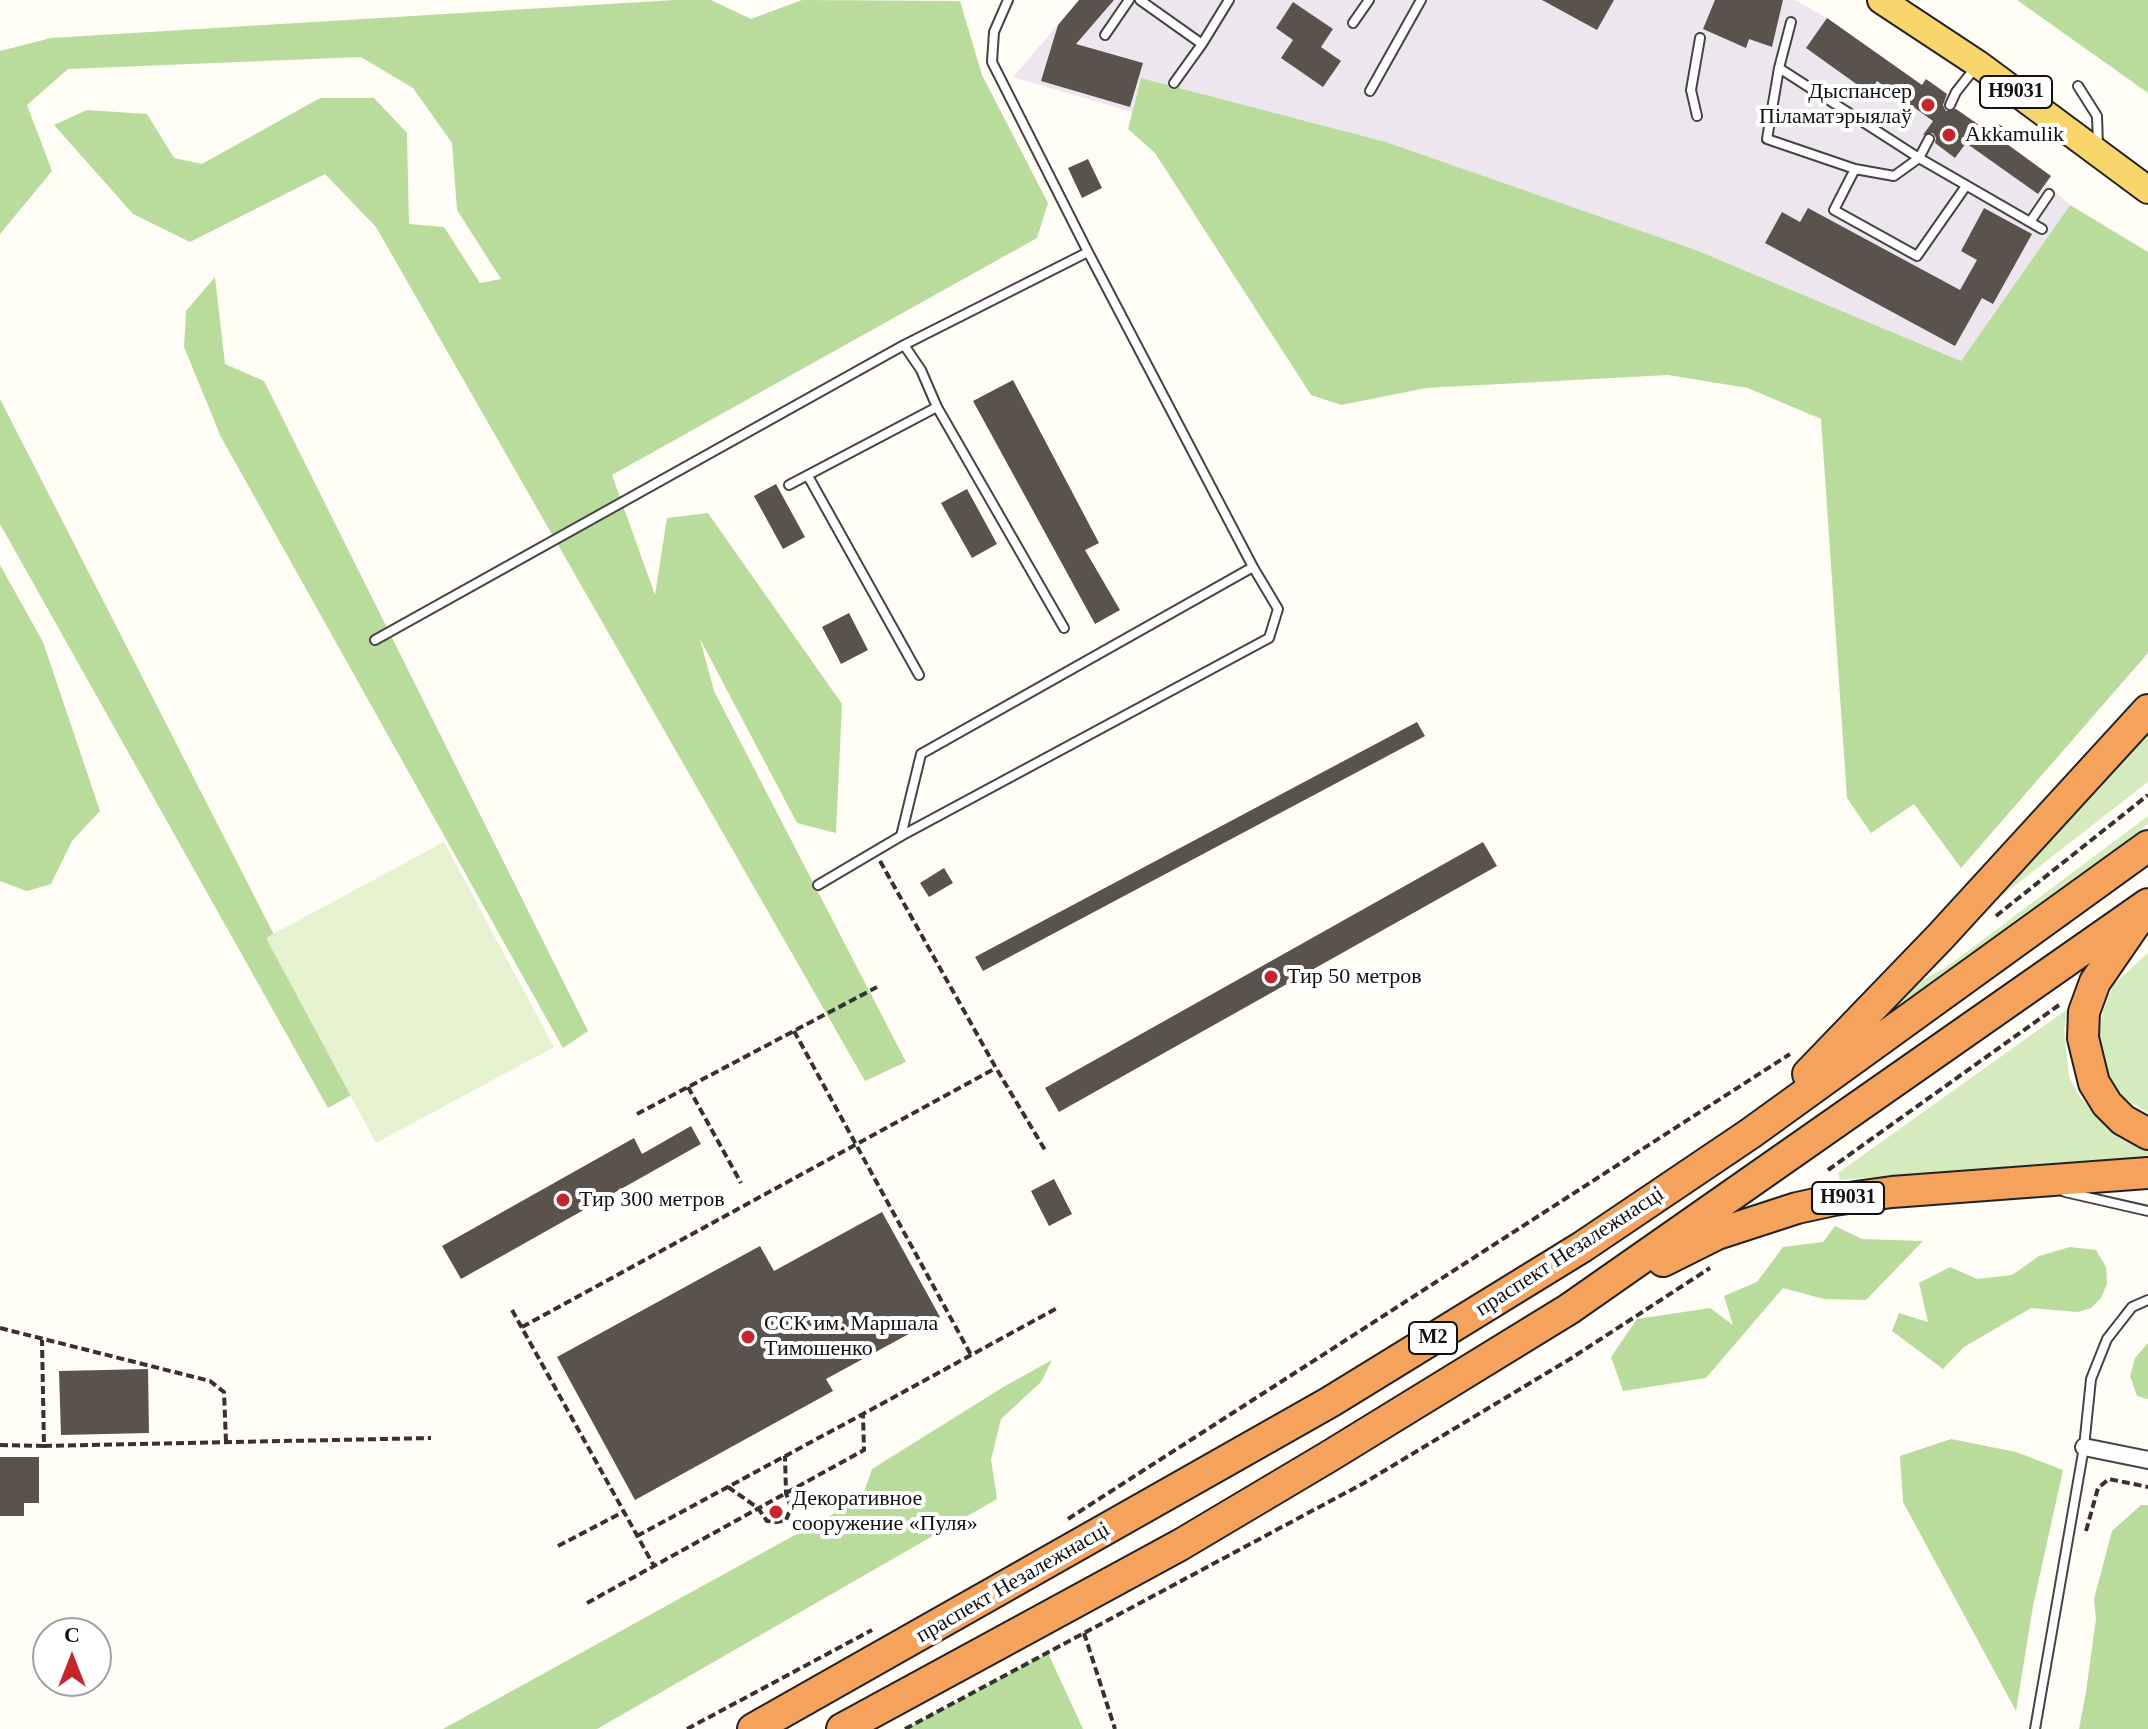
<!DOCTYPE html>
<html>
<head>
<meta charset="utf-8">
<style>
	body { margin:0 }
	#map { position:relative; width:2148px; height:1729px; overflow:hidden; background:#fffdf5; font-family:Georgia,serif }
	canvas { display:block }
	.north { position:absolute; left:32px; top:1617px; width:80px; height:80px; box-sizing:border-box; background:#fff; border:2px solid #a0a0a0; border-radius:50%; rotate:0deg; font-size:22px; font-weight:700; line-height:32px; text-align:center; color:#111 }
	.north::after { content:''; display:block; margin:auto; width:28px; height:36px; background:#c4262e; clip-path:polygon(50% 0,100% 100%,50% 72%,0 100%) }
</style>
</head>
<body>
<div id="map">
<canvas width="2148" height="1729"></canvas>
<div class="north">С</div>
</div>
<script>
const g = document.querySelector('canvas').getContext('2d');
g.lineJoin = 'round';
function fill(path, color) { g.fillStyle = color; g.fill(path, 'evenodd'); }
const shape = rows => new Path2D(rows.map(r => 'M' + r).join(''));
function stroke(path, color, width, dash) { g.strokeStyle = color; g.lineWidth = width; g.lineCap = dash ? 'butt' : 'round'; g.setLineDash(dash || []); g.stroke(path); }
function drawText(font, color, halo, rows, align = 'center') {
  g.font = font + ' Georgia,serif'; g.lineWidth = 8; g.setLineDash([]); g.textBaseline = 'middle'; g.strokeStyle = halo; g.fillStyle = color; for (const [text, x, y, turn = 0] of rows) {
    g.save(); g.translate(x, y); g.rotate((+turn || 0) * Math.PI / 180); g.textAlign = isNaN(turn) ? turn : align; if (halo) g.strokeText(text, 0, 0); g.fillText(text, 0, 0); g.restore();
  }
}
fill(shape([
	[1079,0,1795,0,1827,18,1922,85,1926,79,1949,95,1945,102,2051,176,2046,183,2070,205,1961,361,1696,250,1386,142,1141,78,1132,112,1013,77]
]), '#eee6ef');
fill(shape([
	[2148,734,2148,782,1955,932],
	[2148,816,2148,824,2123,844,1892,1012,1888,1008,1915,984,1945,968],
	[2148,953,2148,1113,2125,1098,2113,1084,2102,1060,2099,1038,2103,1011,2114,984],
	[2069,1008,2064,1028,2069,1077,2079,1096,2096,1115,2119,1134,2148,1149,2148,1157,1840,1180,1838,1173]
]), '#d5ebbd');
fill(shape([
	[675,0,711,0,751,19,802,0,960,1,982,75,1048,203,1037,238,612,475,655,595,667,518,708,513,842,704,836,833,797,823,700,639,714,691,906,1062,865,1081,376,227,325,174,190,242,133,214,54,125,87,110,147,114,174,158,202,164,320,98,374,98,407,133,409,224,444,227,480,283,501,279,457,210,452,143,413,88,361,57,68,69,27,105,52,171,0,234,0,51,51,38],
	[2017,0,2148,0,2148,93],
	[1141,78,1386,142,1696,250,1961,361,2070,205,2148,252,2148,653,1961,868,1914,804,1871,833,1847,798,1821,419,1748,388,1668,375,1426,388,1341,405,1311,395,1155,153,1128,129],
	[215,277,225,364,264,381,588,1031,563,1048,221,437,184,347,186,311],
	[0,399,355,1093,328,1108,0,524],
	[0,565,43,642,100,811,72,841,51,884,27,891,0,881],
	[1835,1226,1862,1239,1923,1241,1866,1300,1824,1299,1783,1288,1706,1378,1623,1391,1611,1357,1637,1319,1710,1308,1733,1325,1724,1296,1757,1282,1783,1247,1823,1242],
	[2070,1247,2096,1250,2106,1267,2107,1284,2101,1298,2091,1308,2078,1312,2031,1308,1964,1347,1943,1369,1892,1331,1899,1313,1928,1322,1919,1283,1950,1267,1977,1279,2012,1275,2039,1256],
	[2148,1343,2148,1399,2137,1396,2130,1376,2135,1358],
	[1052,1360,1041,1382,1001,1419,991,1460,997,1499,597,1729,443,1729,862,1498,872,1469,1005,1386],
	[1951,1439,2016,1452,2063,1470,2033,1606,2016,1711,1903,1502,1900,1456],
	[2141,1505,2148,1505,2148,1729,2079,1729,2086,1692,2096,1619,2094,1599,2112,1531],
	[1048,1653,1083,1729,905,1729,951,1705]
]), '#b9dc9c');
fill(shape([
	[444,842,554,1047,376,1143,266,938]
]), '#e6f2cf');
fill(shape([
	[1079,0,1114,0,1076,44,1143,63,1130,107,1041,81,1058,25],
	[1542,0,1614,0,1597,30],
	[1715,0,1783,0,1772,47,1749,39,1746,48,1703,29],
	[1293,2,1333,29,1321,47,1341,61,1323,87,1281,58,1293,40,1276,28],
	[1827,18,1922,85,1926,79,1947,94,1943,105,1946,111,1956,109,1992,134,1999,124,2013,135,2007,144,2051,176,2038,194,1966,143,1955,158,1935,143,1936,138,1933,133,1923,135,1933,121,1877,81,1869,93,1806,48],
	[1088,159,1102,188,1082,198,1068,168],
	[1808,208,1960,290,1977,260,1961,251,1984,208,2032,234,1993,304,1982,298,1955,346,1765,243,1782,212,1800,222],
	[1013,380,1099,543,1085,550,1120,610,1095,624,973,401],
	[776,484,805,537,783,549,754,496],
	[967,489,997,544,972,558,941,503],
	[849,613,868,650,841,664,822,627],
	[1417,722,1425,736,983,971,975,957],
	[1483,842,1497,866,1059,1112,1045,1088],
	[944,868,953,883,929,897,920,883],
	[691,1126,701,1144,461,1279,442,1246,634,1138,642,1154],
	[1054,1179,1072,1214,1049,1226,1031,1191],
	[882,1212,940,1317,826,1379,833,1391,635,1500,557,1357,760,1246,774,1271],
	[148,1369,149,1433,61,1435,59,1371],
	[0,1457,39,1457,39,1503,24,1503,24,1516,0,1516]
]), '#5a524d');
const lane = shape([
	[1140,0,1202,44],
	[1791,22,1779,68,1767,139,1855,169,1894,176,1919,158,1929,139],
	[1353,23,1369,0],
	[1105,35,1129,0],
	[1779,68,1919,158,2042,229],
	[1174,83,1202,44,1229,0],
	[2078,86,2097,116,2098,146],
	[1370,91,1421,0],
	[1950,105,1956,92,1975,68],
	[1697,116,1691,90,1700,38],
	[1855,169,1834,210,1917,256,1966,186],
	[2030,222,2049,194],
	[904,345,921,370,937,407,1064,628],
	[808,476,919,675],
	[789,485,937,407],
	[375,640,904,345,1088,252],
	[901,836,921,754,1253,567],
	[818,885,901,836,1269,638,1278,609,1253,567,1088,252,992,62,994,32,1008,0],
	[2065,1192,2148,1211],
	[2035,1729,2084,1447,2091,1379,2107,1339,2132,1307,2148,1300]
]);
const street = shape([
	[2084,1447,2148,1460]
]);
const primary = shape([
	[1881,0,1978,64,2148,190]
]);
const highway = shape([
	[2139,918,2095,982,2084,1012,2083,1038,2094,1083,2107,1104,2123,1120,2148,1134],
	[1808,1074,1941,936,2148,710],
	[1663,1261,1717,1234,1797,1208,1834,1200,1892,1192,2148,1173],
	[753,1729,1330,1402,1582,1247,1751,1133,2148,846],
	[842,1729,1180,1545,1328,1457,1569,1309,2148,904]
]);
stroke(lane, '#444', 12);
stroke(street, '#444', 20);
stroke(primary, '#222', 30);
stroke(highway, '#222', 34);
stroke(shape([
	[880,861,996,1068,1045,1150],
	[1996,916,2148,795],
	[794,1031,971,1355],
	[688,1087,741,1183],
	[637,1114,877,987],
	[1828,1170,2059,1005],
	[512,1310,654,1566],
	[522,1327,996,1068],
	[0,1328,210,1381,224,1392,226,1442],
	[0,1445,44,1446,42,1340],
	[44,1446,431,1438],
	[728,1487,758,1508,767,1521,777,1522,786,1520,791,1508,786,1493,785,1456],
	[1068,1519,1790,1054],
	[2086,1531,2098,1488,2109,1479,2148,1487],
	[637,1536,863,1414],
	[558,1546,623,1512],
	[587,1603,864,1450,863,1414,1059,1307],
	[1084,1633,1115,1729],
	[687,1729,872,1630],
	[905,1729,1364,1483,1570,1359,1710,1268]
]), '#333', 4, [8, 4]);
stroke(lane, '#fff', 8);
stroke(street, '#fff', 16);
stroke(primary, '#f9d66b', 26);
stroke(highway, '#f5a25d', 30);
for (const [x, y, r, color] of [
	[1928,105,8,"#c4262e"],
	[1949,135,8,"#c4262e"],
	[1271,977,8,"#c4262e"],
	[563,1200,8,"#c4262e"],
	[748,1337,8,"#c4262e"],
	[776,1512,8,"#c4262e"]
]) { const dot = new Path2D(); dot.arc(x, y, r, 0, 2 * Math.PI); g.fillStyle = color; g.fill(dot); stroke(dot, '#fff', 3); }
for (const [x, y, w] of [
	[2016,92,72],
	[1848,1198,72],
	[1433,1338,48]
]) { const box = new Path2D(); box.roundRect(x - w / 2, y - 16, w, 32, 6); g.fillStyle = '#fff'; g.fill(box); stroke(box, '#111', 2); }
drawText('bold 20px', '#111', null, [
	["Н9031",2016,92],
	["Н9031",1848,1198],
	["М2",1433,1338]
]);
drawText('22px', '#111', '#fff', [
	["Дыспансер",1912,92,"right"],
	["Піламатэрыялаў",1912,117,"right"],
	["Akkamulik",1965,135],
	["Тир 50 метров",1287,977],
	["Тир 300 метров",579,1200],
	["ССК им. Маршала",764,1324],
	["Тимошенко",764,1349],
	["Декоративное",792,1499],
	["сооружение «Пуля»",792,1524]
], 'left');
drawText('22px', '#111', '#fff', [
	["праспект Незалежнасці",1570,1252,-33],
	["праспект Незалежнасці",1013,1583,-30]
]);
</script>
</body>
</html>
